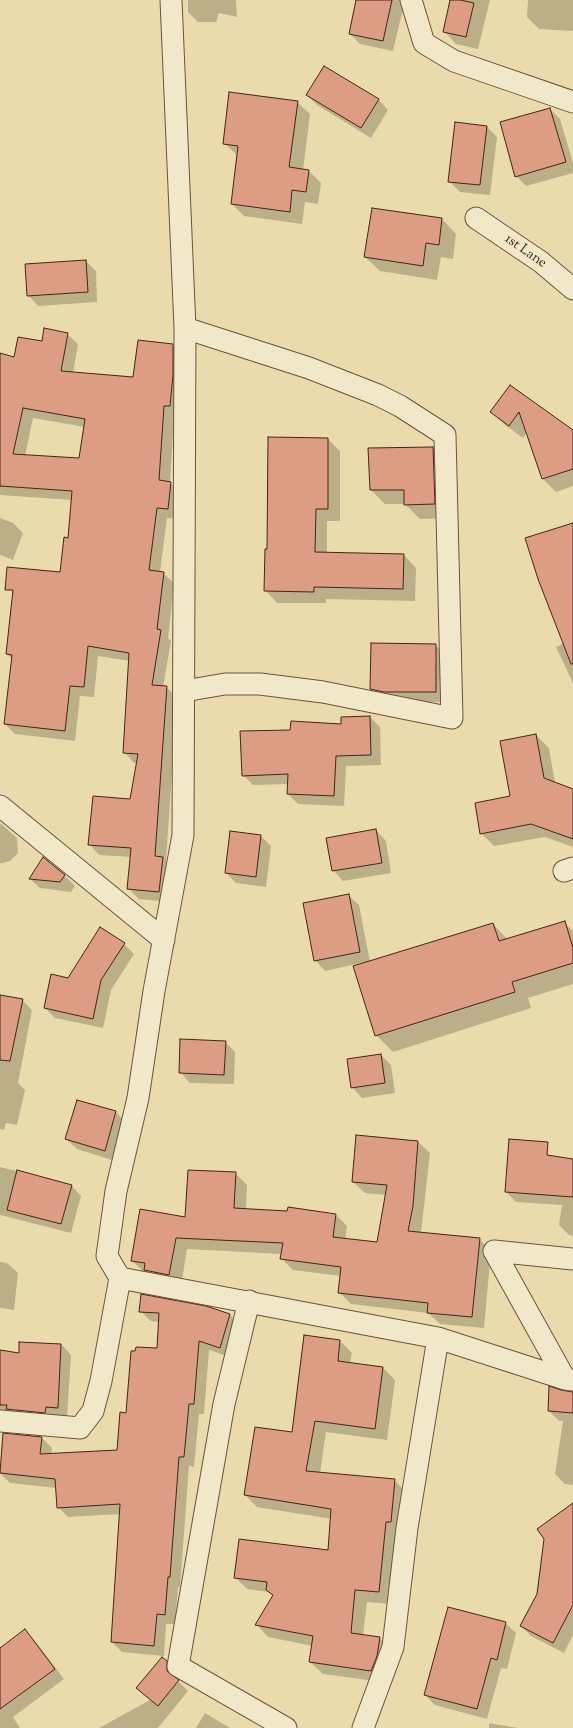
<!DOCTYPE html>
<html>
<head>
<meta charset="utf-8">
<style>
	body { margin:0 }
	canvas { display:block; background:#eadbac }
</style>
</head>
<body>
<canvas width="573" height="1728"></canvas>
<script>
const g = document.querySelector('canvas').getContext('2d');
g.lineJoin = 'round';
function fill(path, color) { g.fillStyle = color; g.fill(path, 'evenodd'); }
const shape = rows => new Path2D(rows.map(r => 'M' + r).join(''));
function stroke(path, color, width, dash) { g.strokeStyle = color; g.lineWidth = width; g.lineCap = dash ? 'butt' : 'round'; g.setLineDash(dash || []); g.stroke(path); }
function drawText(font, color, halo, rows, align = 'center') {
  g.font = font + ' "Sorts Mill Goudy",serif'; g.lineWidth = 4; g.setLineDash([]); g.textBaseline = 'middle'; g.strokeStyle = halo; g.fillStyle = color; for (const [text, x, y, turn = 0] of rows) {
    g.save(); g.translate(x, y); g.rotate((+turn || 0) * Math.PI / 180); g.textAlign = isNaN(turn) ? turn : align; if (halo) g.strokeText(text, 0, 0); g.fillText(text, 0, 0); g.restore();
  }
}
fill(shape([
	[188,0,236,0,237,17,219,13,216,22,198,22,188,12],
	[357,0,405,0,393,51,360,44,350,34],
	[451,0,490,0,478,49,456,44,444,31],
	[528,0,573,0,573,31,539,29,527,17],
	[307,95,378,99,388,110,371,138,317,105],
	[297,102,310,114,303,170,308,170,321,183,318,204,305,202,302,224,244,216,232,204,238,156,224,143],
	[550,109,560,119,573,163,573,173,526,186,516,176],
	[487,127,497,137,490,195,460,192,449,181],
	[373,209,442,219,456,234,453,259,441,257,437,280,380,271,365,257],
	[86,261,96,271,97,302,38,306,28,295],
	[67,334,78,344,73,373,134,378,172,345,183,355,180,416,174,416,170,483,181,493,178,519,167,518,160,572,163,573,174,583,168,638,171,641,163,687,166,687,177,697,166,861,173,868,170,902,139,899,128,888,131,857,99,855,89,844,131,800,137,763,134,763,124,752,130,661,98,656,94,697,80,696,75,741,15,734,5,724,12,659,7,654,61,573,69,539,72,500,0,495,0,354,14,358,43,342],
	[33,418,85,427,80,459,25,456],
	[510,386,573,432,573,486,556,492,543,479,527,432,523,438,505,425,492,411],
	[328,439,340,451,340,521,327,521,327,554,404,555,416,568,415,601,326,599,326,603,277,603,265,590,268,550],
	[433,448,447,462,449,518,420,519,405,504,385,504,371,490],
	[0,518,13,523,23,533,13,560,0,555],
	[573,524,573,683,556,647,564,643],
	[435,645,446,655,445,702,395,702,382,699,371,689],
	[370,717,380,727,381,765,346,766,344,806,298,804,288,794,289,784,253,785,243,775,291,730,342,725],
	[536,735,549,748,555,783,573,790,573,847,545,837,494,846,481,833,511,797],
	[0,823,17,838,18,853,10,861,3,863,0,863],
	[376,830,386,841,391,873,343,881,333,870],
	[261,836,271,846,266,887,236,883,226,873],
	[64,875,75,886,71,892,40,888,30,879],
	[348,895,359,905,370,962,493,924,508,940,564,923,573,931,573,984,528,998,531,1008,393,1052,376,1035,361,963,325,971,315,960],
	[124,944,134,954,111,990,103,1028,55,1018,45,1008,68,979],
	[0,996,22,1000,32,1010,18,1083,25,1090,17,1125,6,1123,4,1130,0,1129],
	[225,1042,235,1052,234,1084,190,1083,180,1072],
	[381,1055,391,1065,395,1093,362,1098,352,1087],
	[78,1102,116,1112,126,1123,115,1161,77,1149,66,1139],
	[357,1136,418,1142,430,1153,421,1233,479,1239,491,1251,484,1328,440,1324,428,1313,351,1304,339,1292,341,1276,293,1270,281,1258,282,1254,187,1249,181,1286,144,1272,132,1261,186,1218,235,1173,247,1185,246,1209,336,1215,347,1226,345,1240,378,1243,386,1195,365,1193,353,1182],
	[573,1160,573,1236,569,1235,559,1225,562,1205,516,1202,506,1192],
	[0,1167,71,1185,81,1196,71,1233,0,1215],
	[0,1262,7,1263,18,1273,14,1310,0,1308],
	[206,1307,230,1315,240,1325,230,1357,209,1350,204,1414,199,1414,194,1467,189,1466,180,1587,178,1587,175,1624,166,1624,164,1656,122,1652,112,1642,121,1514,68,1517,58,1507,57,1488,10,1483,0,1473,4,1434,42,1438,52,1448,51,1455,118,1451,127,1414,158,1349,159,1322,151,1321,140,1311],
	[340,1341,352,1353,350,1364,383,1368,395,1380,387,1440,326,1432,320,1473,394,1480,406,1492,391,1604,367,1602,363,1635,379,1638,391,1650,383,1682,323,1674,310,1662,313,1646,268,1637,257,1625,273,1596,269,1592,247,1589,235,1577,329,1552,332,1519,257,1507,245,1495,292,1434],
	[61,1344,71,1355,67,1417,0,1413,0,1351,20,1354],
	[573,1393,573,1485,565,1484,555,1474,563,1421,559,1421,549,1411],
	[573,1505,573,1635,564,1653,531,1636,521,1626,538,1594],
	[505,1623,516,1633,507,1669,501,1668,487,1719,435,1705,425,1695],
	[25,1631,35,1641,64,1679,13,1717,20,1728,0,1728,0,1649],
	[166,1662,176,1673,177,1680,188,1691,158,1728,99,1728,150,1700,137,1688],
	[205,1713,230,1728,196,1728],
	[489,1723,518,1728,489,1728]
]), '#0003');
const building = shape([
	[356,0,392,0,383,41,349,34,356,0],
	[450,0,460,0,474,3,466,37,443,32,450,0],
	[324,66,379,99,361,128,306,95,324,66],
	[229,92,298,101,289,167,309,170,306,192,292,190,290,212,231,204,238,146,223,144,229,92],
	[550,108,566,162,515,177,500,122,550,108],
	[455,122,487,126,480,185,448,182,455,122],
	[372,208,442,218,439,245,426,243,423,266,364,257,372,208],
	[86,260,88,292,27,296,25,264,86,260],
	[44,328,68,333,61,371,133,377,138,340,173,344,173,375,170,406,164,406,159,480,171,482,168,509,157,508,149,570,164,572,157,629,161,630,152,685,167,686,155,856,163,857,159,892,127,889,131,848,88,845,93,796,130,799,138,754,123,753,129,653,88,646,84,687,70,686,65,731,4,724,12,655,6,654,13,590,5,590,7,567,60,572,64,537,68,538,72,491,0,486,0,353,14,357,18,337,42,341,44,328],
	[23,408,85,419,79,458,13,454,23,408],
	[510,385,573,430,573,469,542,479,519,412,509,426,490,412,510,385],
	[268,437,328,438,328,509,316,509,315,552,404,554,403,589,314,587,314,592,264,591,265,549,267,549,268,437],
	[433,447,435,504,404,505,404,490,370,490,368,448,433,447],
	[573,523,573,664,571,664,538,579,525,538,573,523],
	[371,643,436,644,436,692,384,692,370,689,371,643],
	[370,716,371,755,336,756,334,796,287,794,288,774,242,776,240,731,290,730,291,721,341,724,341,717,370,716],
	[536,734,544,778,573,789,573,839,531,824,480,834,475,803,510,796,500,741,536,734],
	[376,829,382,863,332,871,326,838,376,829],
	[230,831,261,835,256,877,225,873,230,831],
	[43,857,65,875,60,882,29,879,43,857],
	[349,894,360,952,314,961,303,903,349,894],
	[565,921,573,948,573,963,512,982,515,992,375,1036,353,966,493,923,499,941,565,921],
	[100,927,125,943,101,980,93,1019,44,1008,51,974,68,978,100,927],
	[0,995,23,999,10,1061,0,1060,0,995],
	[180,1039,226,1041,224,1075,179,1073,180,1039],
	[381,1054,385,1083,351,1088,347,1059,381,1054],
	[77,1100,116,1111,105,1151,65,1139,77,1100],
	[356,1135,418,1141,413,1206,408,1231,480,1238,472,1317,427,1313,428,1303,338,1293,341,1267,280,1259,283,1243,176,1238,169,1275,144,1270,145,1263,131,1261,140,1209,185,1217,188,1170,236,1172,234,1208,287,1211,288,1207,336,1214,333,1237,377,1242,387,1185,352,1182,356,1135],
	[509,1139,548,1142,547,1155,573,1159,573,1197,505,1192,509,1139],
	[17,1170,72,1185,61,1224,7,1210,17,1170],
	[141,1294,206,1306,230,1314,220,1348,199,1341,194,1404,189,1404,184,1457,179,1457,170,1577,168,1577,165,1615,157,1614,154,1646,111,1642,120,1504,57,1508,55,1479,0,1473,3,1433,42,1437,40,1454,117,1450,120,1412,126,1413,131,1351,135,1351,136,1347,157,1348,159,1313,139,1312,141,1294],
	[304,1335,340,1340,338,1361,383,1367,375,1429,315,1421,306,1471,395,1479,391,1522,386,1522,379,1592,355,1590,351,1633,380,1637,377,1656,371,1671,309,1662,313,1636,255,1625,273,1595,266,1590,267,1582,234,1578,239,1539,328,1550,331,1509,244,1495,255,1427,292,1432,304,1335],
	[19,1342,61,1344,58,1408,46,1407,45,1413,6,1409,7,1405,0,1405,0,1350,19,1353,19,1342],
	[549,1386,561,1390,573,1392,573,1413,548,1411,549,1386],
	[573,1503,573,1605,553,1643,520,1626,537,1594,544,1539,537,1529,573,1503],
	[448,1607,506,1622,497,1660,491,1658,477,1709,424,1695,448,1607],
	[25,1629,55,1669,0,1709,0,1648,25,1629],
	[162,1657,167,1661,167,1671,179,1680,158,1706,136,1688,162,1657]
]);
fill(building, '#dd9c84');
stroke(building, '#422517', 1);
const minor = shape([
	[171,0,185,328,183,835,154,991,138,1098,116,1191,107,1256,120,1278,438,1338,565,1379,573,1380],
	[411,0,424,43,454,61,573,102],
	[476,218,541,262,573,289],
	[185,328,309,368,378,395,400,406,445,435,452,718,323,692,260,684,225,684,190,690],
	[0,806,164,940],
	[564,871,573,868],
	[249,1301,224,1404,178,1666,286,1728],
	[565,1379,494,1251,573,1259],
	[0,1421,80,1428,93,1411,101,1381,120,1278],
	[363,1728,393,1647,407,1528,438,1338]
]);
stroke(minor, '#6c523c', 23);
stroke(minor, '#f1e8c9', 21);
drawText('14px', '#422517', '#f1e8c9', [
	["1st Lane",525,252,35]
]);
</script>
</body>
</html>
